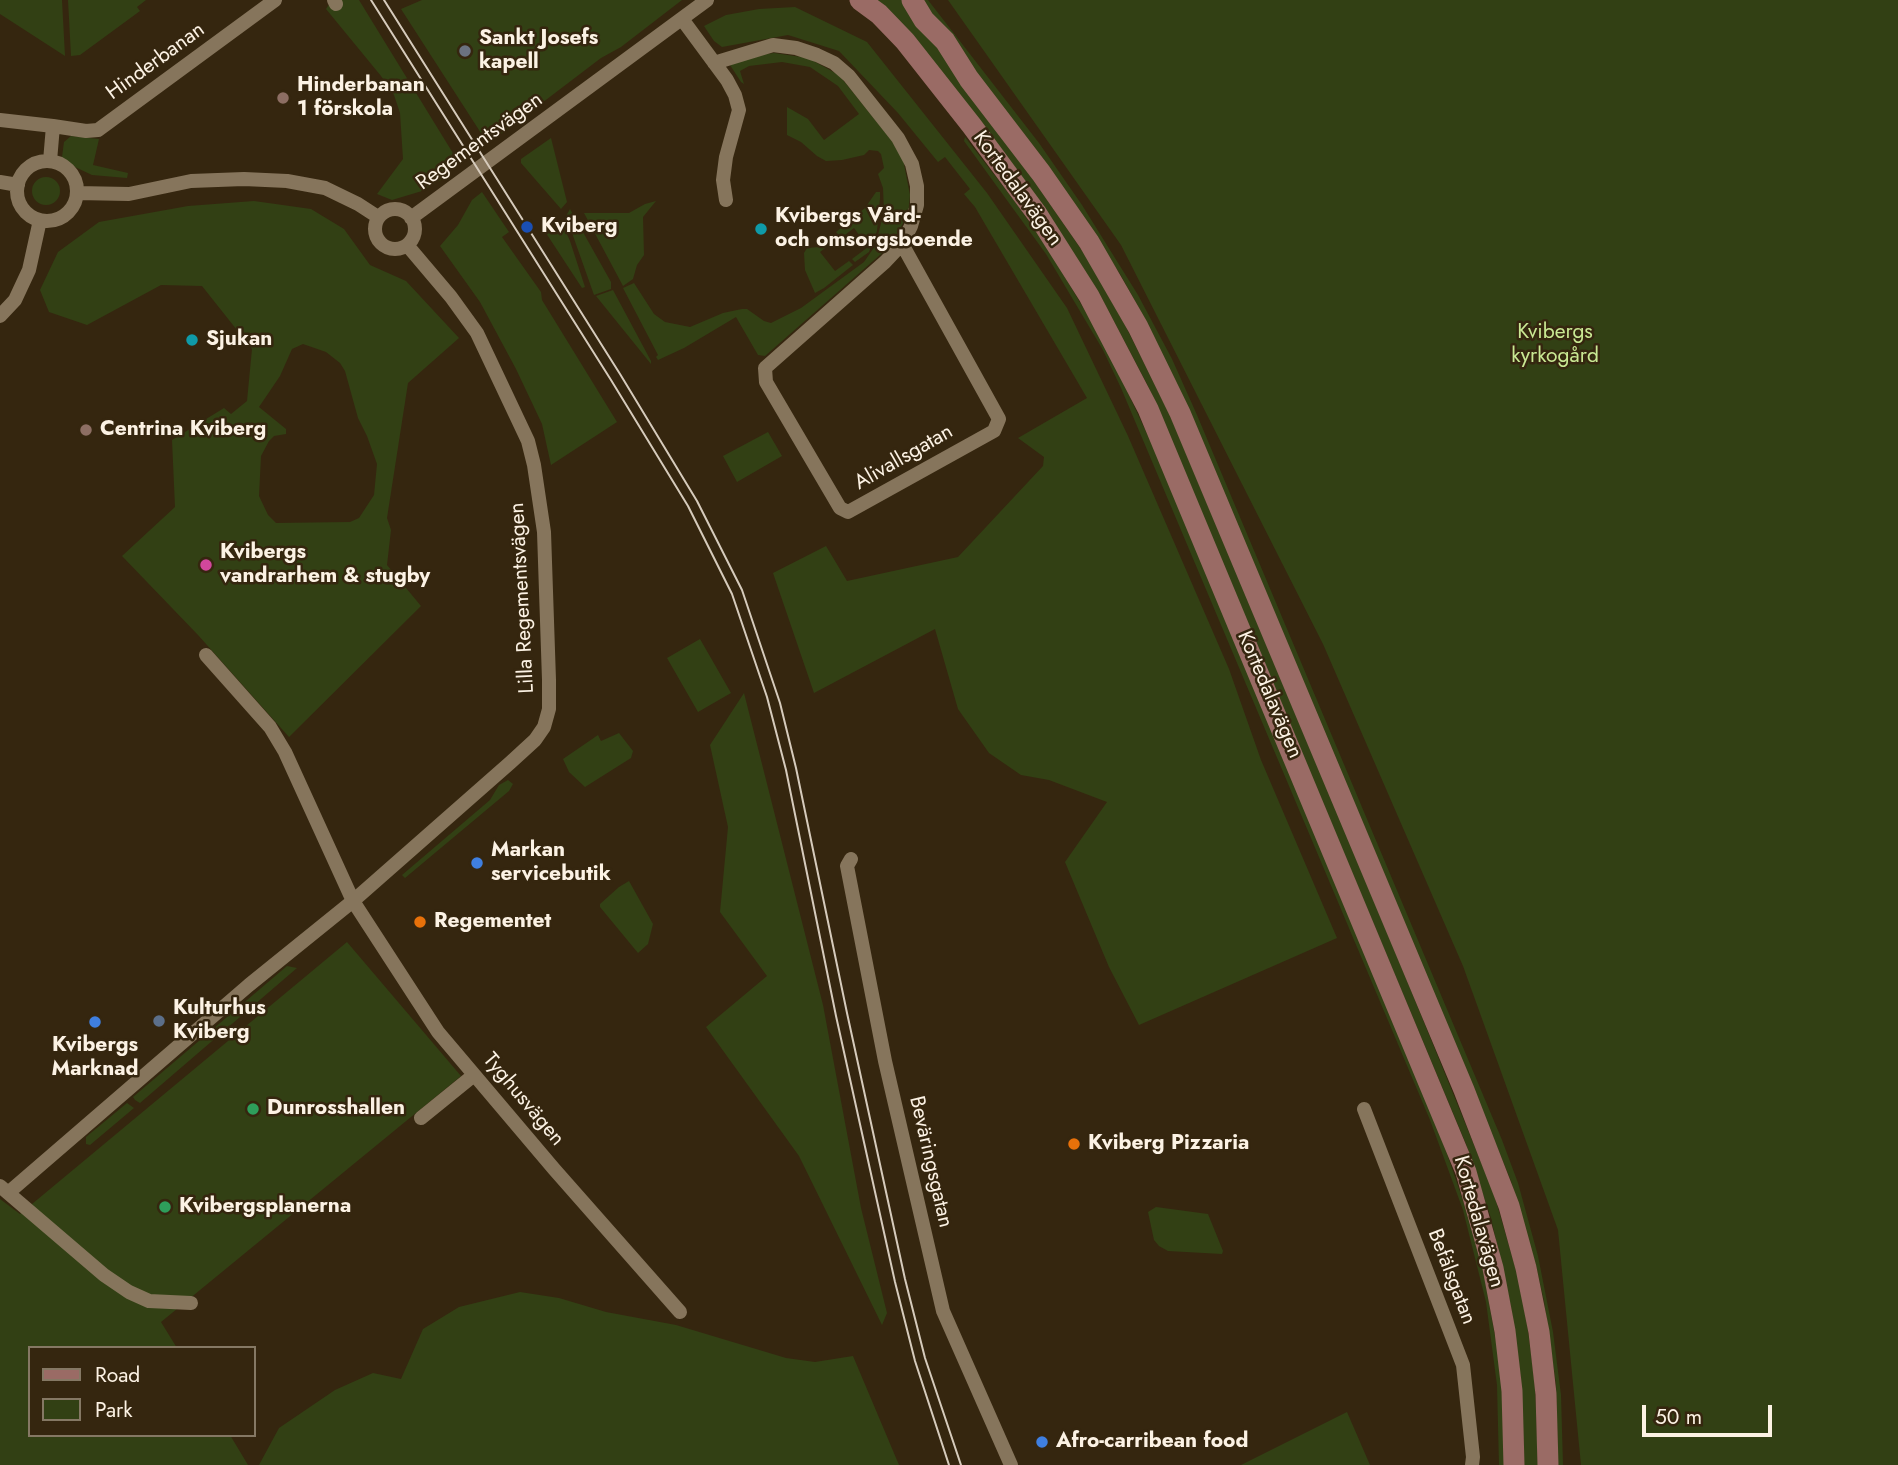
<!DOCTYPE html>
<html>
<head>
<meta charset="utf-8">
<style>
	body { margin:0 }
	#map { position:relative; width:1898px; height:1465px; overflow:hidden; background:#35260f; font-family:Jost,sans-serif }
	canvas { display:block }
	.legend { position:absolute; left:28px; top:1346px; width:228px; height:91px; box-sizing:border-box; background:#35260f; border:2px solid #857864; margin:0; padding:9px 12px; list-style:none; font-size:21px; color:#fcf2e4 }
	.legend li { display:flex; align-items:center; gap:14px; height:35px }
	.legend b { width:35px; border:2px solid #857864 }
	.scale { position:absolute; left:1642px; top:1405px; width:130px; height:32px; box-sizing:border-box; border:4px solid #fcf2e4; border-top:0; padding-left:9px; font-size:21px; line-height:24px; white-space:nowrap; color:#fcf2e4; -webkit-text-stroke:5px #35260f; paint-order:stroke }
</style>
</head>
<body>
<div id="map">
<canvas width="1898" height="1465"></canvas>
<ul class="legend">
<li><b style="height:9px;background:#9a6b65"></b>Road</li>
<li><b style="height:19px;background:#324014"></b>Park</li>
</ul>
<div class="scale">50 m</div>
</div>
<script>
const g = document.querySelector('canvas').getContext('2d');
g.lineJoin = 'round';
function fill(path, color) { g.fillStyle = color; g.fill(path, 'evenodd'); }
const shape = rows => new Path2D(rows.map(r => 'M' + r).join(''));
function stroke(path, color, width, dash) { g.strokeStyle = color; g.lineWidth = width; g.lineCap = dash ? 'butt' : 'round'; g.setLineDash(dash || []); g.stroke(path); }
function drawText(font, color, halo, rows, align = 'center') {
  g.font = font + ' Jost,sans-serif'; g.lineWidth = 5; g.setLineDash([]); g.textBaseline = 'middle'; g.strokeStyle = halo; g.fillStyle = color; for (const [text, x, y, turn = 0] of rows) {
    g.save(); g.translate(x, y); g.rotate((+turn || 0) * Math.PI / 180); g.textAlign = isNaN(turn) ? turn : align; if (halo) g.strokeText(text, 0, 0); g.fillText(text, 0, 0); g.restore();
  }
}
fill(shape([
	[0,0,62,0,65,56,0,14],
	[68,0,146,0,137,7,140,11,80,55,71,56],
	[332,0,359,0,459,163,441,180,422,191,392,200,377,194,403,159,400,113,394,95,381,76,326,9],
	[422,0,682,0,621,47,601,58,488,144,401,9],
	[873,0,904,0,1030,175,1087,258,1125,325,1170,415,1390,939,1494,1194,1518,1277,1528,1330,1535,1386,1538,1465,1524,1465,1521,1380,1511,1307,1491,1218,1466,1144,1147,384,1100,295,1049,214],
	[919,0,928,0,1039,143,1082,205,1138,295,1172,359,1197,415,1502,1140,1518,1183,1538,1256,1553,1332,1561,1395,1563,1465,1558,1465,1556,1384,1544,1301,1536,1266,1511,1181,1370,840,1144,317,1120,274,1042,157],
	[948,0,1898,0,1898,1465,1581,1465,1558,1230,1463,966,1323,644,1121,245],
	[795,7,867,42,987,193,1067,308,1128,436,1229,669,1261,760,1337,938,1139,1025,1109,967,1065,862,1107,802,1049,780,1021,775,989,753,958,709,935,629,814,693,773,573,826,546,847,581,958,557,1043,466,1044,457,1018,438,1087,398,975,207,964,194,970,189,945,157,938,162,898,113,839,51,788,35,722,47,714,41,704,26,726,15,759,9],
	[774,53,808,58,839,75,892,141,903,159,910,195,908,215,889,247,765,356,758,355,736,317,684,348,658,360,656,357,658,355,623,288,634,283,654,314,665,322,690,327,723,313,742,309,747,309,764,321,771,323,801,308,864,262,875,246,884,212,883,188,878,174,884,168,881,154,878,151,869,150,864,155,842,160,826,161,817,156,801,142,787,135,787,107,808,119,824,140,859,114,838,86,810,67,782,62,749,66,740,71,744,84,741,82,730,65,754,56],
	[71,136,99,139,93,165,128,173,127,178,92,175,75,167,62,157,64,142],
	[965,137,1016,203,1050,252,1106,346,1155,451,1436,1122,1467,1212,1483,1270,1497,1347,1504,1408,1504,1465,1499,1465,1497,1385,1486,1302,1463,1210,1430,1120,1121,388,1103,350,1046,254,964,141],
	[551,138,567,202,561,209,521,163,521,159],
	'32 191a14 14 0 1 1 28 0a14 14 0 1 1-28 0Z',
	[482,192,509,232,502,237,541,292,542,300,617,422,551,465,542,424,516,369,480,302,440,246,458,225,472,200],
	[876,192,880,192,880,198,877,231,869,252,855,262,852,259,868,247,854,228,841,238,836,232,865,208],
	[254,201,311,209,344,229,370,265,406,281,459,338,408,383,387,518,391,530,387,565,421,606,289,737,198,635,122,556,175,507,172,440,224,408,231,414,247,401,252,349,202,286,161,285,87,325,49,312,40,290,58,252,99,222,188,206],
	[303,344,326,352,340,363,345,371,358,418,367,436,377,464,374,495,359,518,350,522,276,523,268,515,259,496,261,456,269,441,274,436,286,434,286,429,259,407,280,376,292,349],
	[656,201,643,217,644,255,637,265,633,279,623,286,584,213,629,213,645,204],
	[570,209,611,282,611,289,594,295,566,216],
	[558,221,562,223,570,241,585,287,582,288,544,230],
	[830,238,833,242,820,252,835,271,849,261,853,265,824,288,815,293,805,270,804,253,807,248,819,247],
	[613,290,651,361,651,364,596,296],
	[768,432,782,456,737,482,723,456],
	[700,639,731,693,698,712,667,658],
	[744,693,823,1005,861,1208,887,1313,882,1325,799,1156,706,1027,767,976,720,912,728,827,710,745],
	[619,733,633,751,631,758,585,787,569,772,563,759,598,735,601,741],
	[508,780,513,784,509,791,405,878,402,875,490,800,499,785],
	[629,881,653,924,648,944,638,953,600,907,600,904,619,887],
	[347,942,461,1076,161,1322,177,1348,30,1348,30,1435,230,1435,248,1465,0,1465,0,1199,20,1214],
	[287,966,297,968,140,1103,135,1100,133,1097],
	[127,1103,134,1108,90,1145,86,1144,86,1137],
	[1156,1207,1208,1214,1223,1251,1222,1254,1168,1251,1159,1246,1154,1240,1148,1212],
	[520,1292,559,1298,606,1312,676,1325,786,1358,815,1362,853,1356,899,1465,259,1465,279,1428,335,1390,373,1373,401,1379,423,1329,459,1307],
	[1347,1412,1370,1465,1241,1465]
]), '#324014');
stroke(shape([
	[334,0,336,4],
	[682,19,727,80,735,95,739,110,726,157,723,180,726,200],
	[714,63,773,45,796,48,817,55,834,63,849,76,898,138,912,164,917,186,917,205,911,226,902,244],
	[0,120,53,126],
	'17 191a30 30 0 1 1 60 0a30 30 0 1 1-60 0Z',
	[50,161,53,126,86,131,98,130,275,0],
	[0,182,18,185],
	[77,193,129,194,191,181,244,179,287,181,325,188,358,204,378,217],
	'375 229a20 20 0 1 1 40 0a20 20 0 1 1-40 0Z',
	[411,218,707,0],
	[902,244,999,419,994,431,848,512,840,508,766,382,765,368,885,262,902,244],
	[0,316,15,300,29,270,40,220],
	[206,655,270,727,285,752,353,901,438,1032,554,1169,680,1312],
	[851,859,847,866,885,1061,943,1311,1011,1465],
	[1364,1109,1463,1365,1473,1457,1472,1465],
	[421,1118,474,1075],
	[0,1186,104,1275,129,1292,149,1301,191,1303],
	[8,1193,249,985,353,901,511,762,535,740,544,727,549,709,549,680,544,532,534,465,528,441,477,333,451,297,407,245]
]), '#86755c', 14);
stroke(shape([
	[860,0,879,14,905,41,972,126,1037,214,1089,296,1148,409,1466,1172,1493,1268,1505,1331,1512,1391,1514,1465],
	[912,0,924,20,945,41,969,79,1041,173,1089,242,1138,327,1180,413,1464,1090,1509,1206,1526,1268,1539,1332,1546,1394,1548,1465]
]), '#9a6b65', 21);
stroke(shape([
	[371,0,611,380,688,506,732,594,767,697,786,770,836,1016,895,1282,915,1361,949,1465],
	[384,0,620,374,697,501,742,590,780,703,796,768,847,1013,905,1279,925,1358,961,1465]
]), '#d6cbbc', 2);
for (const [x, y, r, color] of [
	[465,51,7,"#6b7280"],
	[283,98,7,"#8d6e63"],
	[527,227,7,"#1a4fb4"],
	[761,229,7,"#0f9aa8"],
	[192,340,7,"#0f9aa8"],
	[86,430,7,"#8d6e63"],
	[206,565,7,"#d1479c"],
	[477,863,7,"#3f7fe0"],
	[420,922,7,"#e8710a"],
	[159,1021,7,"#5c6f8a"],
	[95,1022,7,"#3f7fe0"],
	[253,1109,7,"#2e9e5b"],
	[1074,1144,7,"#e8710a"],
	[165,1207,7,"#2e9e5b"],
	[1042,1442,7,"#3f7fe0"]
]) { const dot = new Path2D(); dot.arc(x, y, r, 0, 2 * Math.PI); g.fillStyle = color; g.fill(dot); stroke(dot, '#35260f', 2.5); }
drawText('bold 21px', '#fcf2e4', '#35260f', [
	["Sankt Josefs",479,39],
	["kapell",479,63],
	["Hinderbanan",297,86],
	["1 förskola",297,110],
	["Kvibergs Vård-",775,217],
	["och omsorgsboende",775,241],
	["Kviberg",541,227],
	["Sjukan",206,340],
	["Centrina Kviberg",100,430],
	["Kvibergs",220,553],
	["vandrarhem & stugby",220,577],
	["Markan",491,851],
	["servicebutik",491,875],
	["Regementet",434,922],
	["Kulturhus",173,1009],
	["Kviberg",173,1033],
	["Kvibergs",95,1046,"center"],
	["Marknad",95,1070,"center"],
	["Dunrosshallen",267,1109],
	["Kviberg Pizzaria",1088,1144],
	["Kvibergsplanerna",179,1207],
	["Afro-carribean food",1056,1442]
], 'left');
drawText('21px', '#fcf2e4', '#35260f', [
	["Hinderbanan",156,62,-36],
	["Regementsvägen",480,142,-36],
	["Kortedalavägen",1017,189,54],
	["Alivallsgatan",904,458,-30],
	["Lilla Regementsvägen",523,598,-93],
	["Kortedalavägen",1269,695,67],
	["Tyghusvägen",523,1100,50],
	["Beväringsgatan",930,1162,77],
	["Kortedalavägen",1478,1222,74],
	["Befälsgatan",1451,1277,69]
]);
drawText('21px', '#c9e893', '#35260f', [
	["Kvibergs",1555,333],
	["kyrkogård",1555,357]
]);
</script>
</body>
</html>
